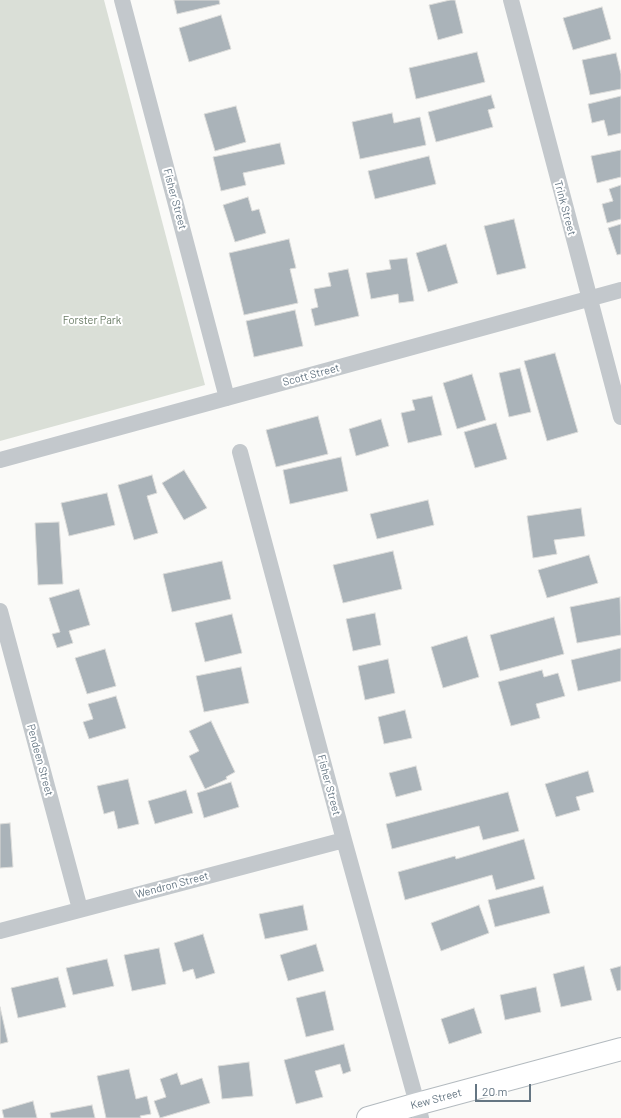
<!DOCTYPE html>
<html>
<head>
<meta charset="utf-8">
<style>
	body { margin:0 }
	#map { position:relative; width:621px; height:1118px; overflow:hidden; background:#fafaf8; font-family:Barlow,sans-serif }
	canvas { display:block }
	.scale { position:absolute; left:475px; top:1084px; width:56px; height:18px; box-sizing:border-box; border:2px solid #657683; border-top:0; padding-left:5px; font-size:12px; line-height:14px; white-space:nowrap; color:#657683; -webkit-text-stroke:3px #fff; paint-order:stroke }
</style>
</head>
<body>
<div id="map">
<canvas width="621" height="1118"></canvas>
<div class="scale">20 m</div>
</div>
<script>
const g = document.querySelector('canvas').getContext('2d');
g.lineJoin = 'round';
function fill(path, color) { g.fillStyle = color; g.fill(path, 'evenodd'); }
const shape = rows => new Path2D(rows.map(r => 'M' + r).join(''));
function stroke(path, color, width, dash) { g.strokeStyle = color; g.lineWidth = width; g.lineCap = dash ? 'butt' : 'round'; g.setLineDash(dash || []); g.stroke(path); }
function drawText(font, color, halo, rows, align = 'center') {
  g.font = font + ' Barlow,sans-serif'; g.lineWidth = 4; g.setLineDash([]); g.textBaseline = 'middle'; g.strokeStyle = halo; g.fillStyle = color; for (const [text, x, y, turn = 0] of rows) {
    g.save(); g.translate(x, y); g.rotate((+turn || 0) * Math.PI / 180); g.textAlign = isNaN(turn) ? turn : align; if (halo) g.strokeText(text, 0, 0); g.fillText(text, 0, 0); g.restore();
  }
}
fill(shape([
	[0,0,104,0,205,385,0,441]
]), '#dadfd7');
const building = shape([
	[174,0,219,0,220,4,177,14,174,0],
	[450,0,455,0,463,33,438,40,429,5,450,0],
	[602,7,611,39,573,50,563,18,602,7],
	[221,15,231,49,189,62,179,28,221,15],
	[477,52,485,82,416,99,409,68,477,52],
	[616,53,621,74,621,89,590,95,582,60,616,53],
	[491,95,495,108,488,110,493,127,436,142,428,112,491,95],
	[621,96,621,133,608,136,604,120,592,123,588,104,621,96],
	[236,106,246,142,215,151,204,114,236,106],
	[392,113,394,123,420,117,426,145,360,159,352,122,392,113],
	[280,143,285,164,243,173,246,185,221,191,213,157,280,143],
	[621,150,621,177,597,183,591,156,621,150],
	[429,156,436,184,375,199,368,171,429,156],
	[621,185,621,219,607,223,602,204,613,201,609,189,621,185],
	[248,197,252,211,259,209,266,233,235,242,223,205,248,197],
	[514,219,526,268,497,275,484,226,514,219],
	[621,224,621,254,617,255,608,228,621,224],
	[289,239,296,268,290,269,298,303,244,315,229,253,289,239],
	[446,244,458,283,428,292,416,253,446,244],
	[407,258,414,301,399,303,398,294,371,299,366,273,391,269,389,260,407,258],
	[348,269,359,316,315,326,311,309,318,307,314,289,331,286,328,273,348,269],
	[295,310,303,346,254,357,246,321,295,310],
	[555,353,578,432,547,441,524,361,555,353],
	[520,368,531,412,509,417,499,373,520,368],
	[472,374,486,420,457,429,443,383,472,374],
	[432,396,442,435,408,443,401,413,415,410,412,400,432,396],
	[318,416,328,454,276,467,266,430,318,416],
	[381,419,389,446,356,456,349,429,381,419],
	[496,423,507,459,475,468,464,432,496,423],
	[341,457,348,491,290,504,283,470,341,457],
	[184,470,207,508,184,520,162,483,184,470],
	[152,475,157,493,147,496,158,533,134,540,118,485,152,475],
	[107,493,115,525,69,536,61,503,107,493],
	[428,500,434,525,377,539,370,514,428,500],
	[581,508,585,536,554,540,557,554,533,558,527,516,581,508],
	[59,522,63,584,38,585,35,523,59,522],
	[393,551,402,589,343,603,333,565,393,551],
	[589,555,598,583,547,598,538,570,589,555],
	[222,561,231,599,172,612,163,574,222,561],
	[79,589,90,625,69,631,73,643,57,648,52,634,60,632,49,598,79,589],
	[620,597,621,635,577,643,570,607,620,597],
	[375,613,381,645,353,651,346,619,375,613],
	[232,614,242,653,205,662,195,623,232,614],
	[554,617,564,654,500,671,490,635,554,617],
	[467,636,479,677,443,688,431,647,467,636],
	[621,648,621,681,578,691,571,660,621,648],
	[105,649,116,686,87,694,75,658,105,649],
	[388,659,395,693,365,700,358,666,388,659],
	[241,667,249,703,204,712,196,676,241,667],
	[542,670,544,677,558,673,565,696,536,704,540,718,511,726,498,682,542,670],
	[116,696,126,728,89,739,83,722,93,719,88,704,116,696],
	[405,710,412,738,384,744,378,717,405,710],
	[211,721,235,772,226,777,227,779,205,789,189,756,199,751,189,731,211,721],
	[416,766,422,790,396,797,389,773,416,766],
	[588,771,594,792,576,797,580,810,556,817,545,784,588,771],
	[128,779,139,824,118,829,114,811,104,814,97,786,128,779],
	[231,782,239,807,204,818,197,793,231,782],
	[186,790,193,813,155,824,148,801,186,790],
	[508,792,519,831,483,840,479,826,392,849,386,824,508,792],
	[10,823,13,867,0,868,0,824,10,823],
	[524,839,535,879,496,890,492,875,405,900,398,872,455,856,456,859,524,839],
	[543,886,550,913,495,927,488,900,543,886],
	[303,905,308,930,265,939,259,914,303,905],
	[479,905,489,933,441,951,431,923,479,905],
	[203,934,215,973,196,979,193,969,183,972,174,943,203,934],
	[316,944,324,971,288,981,280,955,316,944],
	[159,948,166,984,132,991,124,955,159,948],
	[107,959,114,986,73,995,66,968,107,959],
	[584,966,592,1000,561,1007,553,974,584,966],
	[621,966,621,990,617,991,610,969,621,966],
	[58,977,66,1007,18,1018,11,988,58,977],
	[536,987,541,1012,505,1020,500,995,536,987],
	[325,991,334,1030,306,1037,296,998,325,991],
	[0,1007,8,1042,0,1044,0,1007],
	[474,1008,482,1033,449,1044,441,1019,474,1008],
	[344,1044,351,1071,343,1074,340,1064,315,1071,323,1097,296,1104,284,1060,344,1044],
	[249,1062,253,1096,222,1099,218,1066,249,1062],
	[129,1069,136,1099,147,1096,151,1114,140,1116,141,1118,106,1118,97,1076,129,1069],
	[177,1073,181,1085,202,1078,210,1103,160,1118,154,1101,166,1097,160,1079,177,1073],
	[33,1101,37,1118,4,1118,2,1110,33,1101],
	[92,1105,95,1118,51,1118,50,1113,92,1105]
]);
fill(building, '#aab3b9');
stroke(building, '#dcdcda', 1);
const secondary = shape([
	[368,1118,417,1104,621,1049]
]);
stroke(secondary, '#b3babf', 24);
stroke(shape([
	[122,0,227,398],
	[511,0,621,417],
	[240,452,344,840,421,1118],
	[0,460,621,290],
	[0,611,80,909],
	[0,931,344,840]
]), '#c3c8cc', 16);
stroke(secondary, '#fff', 22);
drawText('11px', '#657683', '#fff', [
	["Fisher Street",175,199,75],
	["Trink Street",565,208,75],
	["Scott Street",311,375,-15],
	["Pendeen Street",40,760,75],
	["Fisher Street",329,785,75],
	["Wendron Street",172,885,-15],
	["Kew Street",436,1099,-15]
]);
drawText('11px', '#687a64', '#fff', [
	["Forster Park",92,320]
]);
</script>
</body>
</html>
